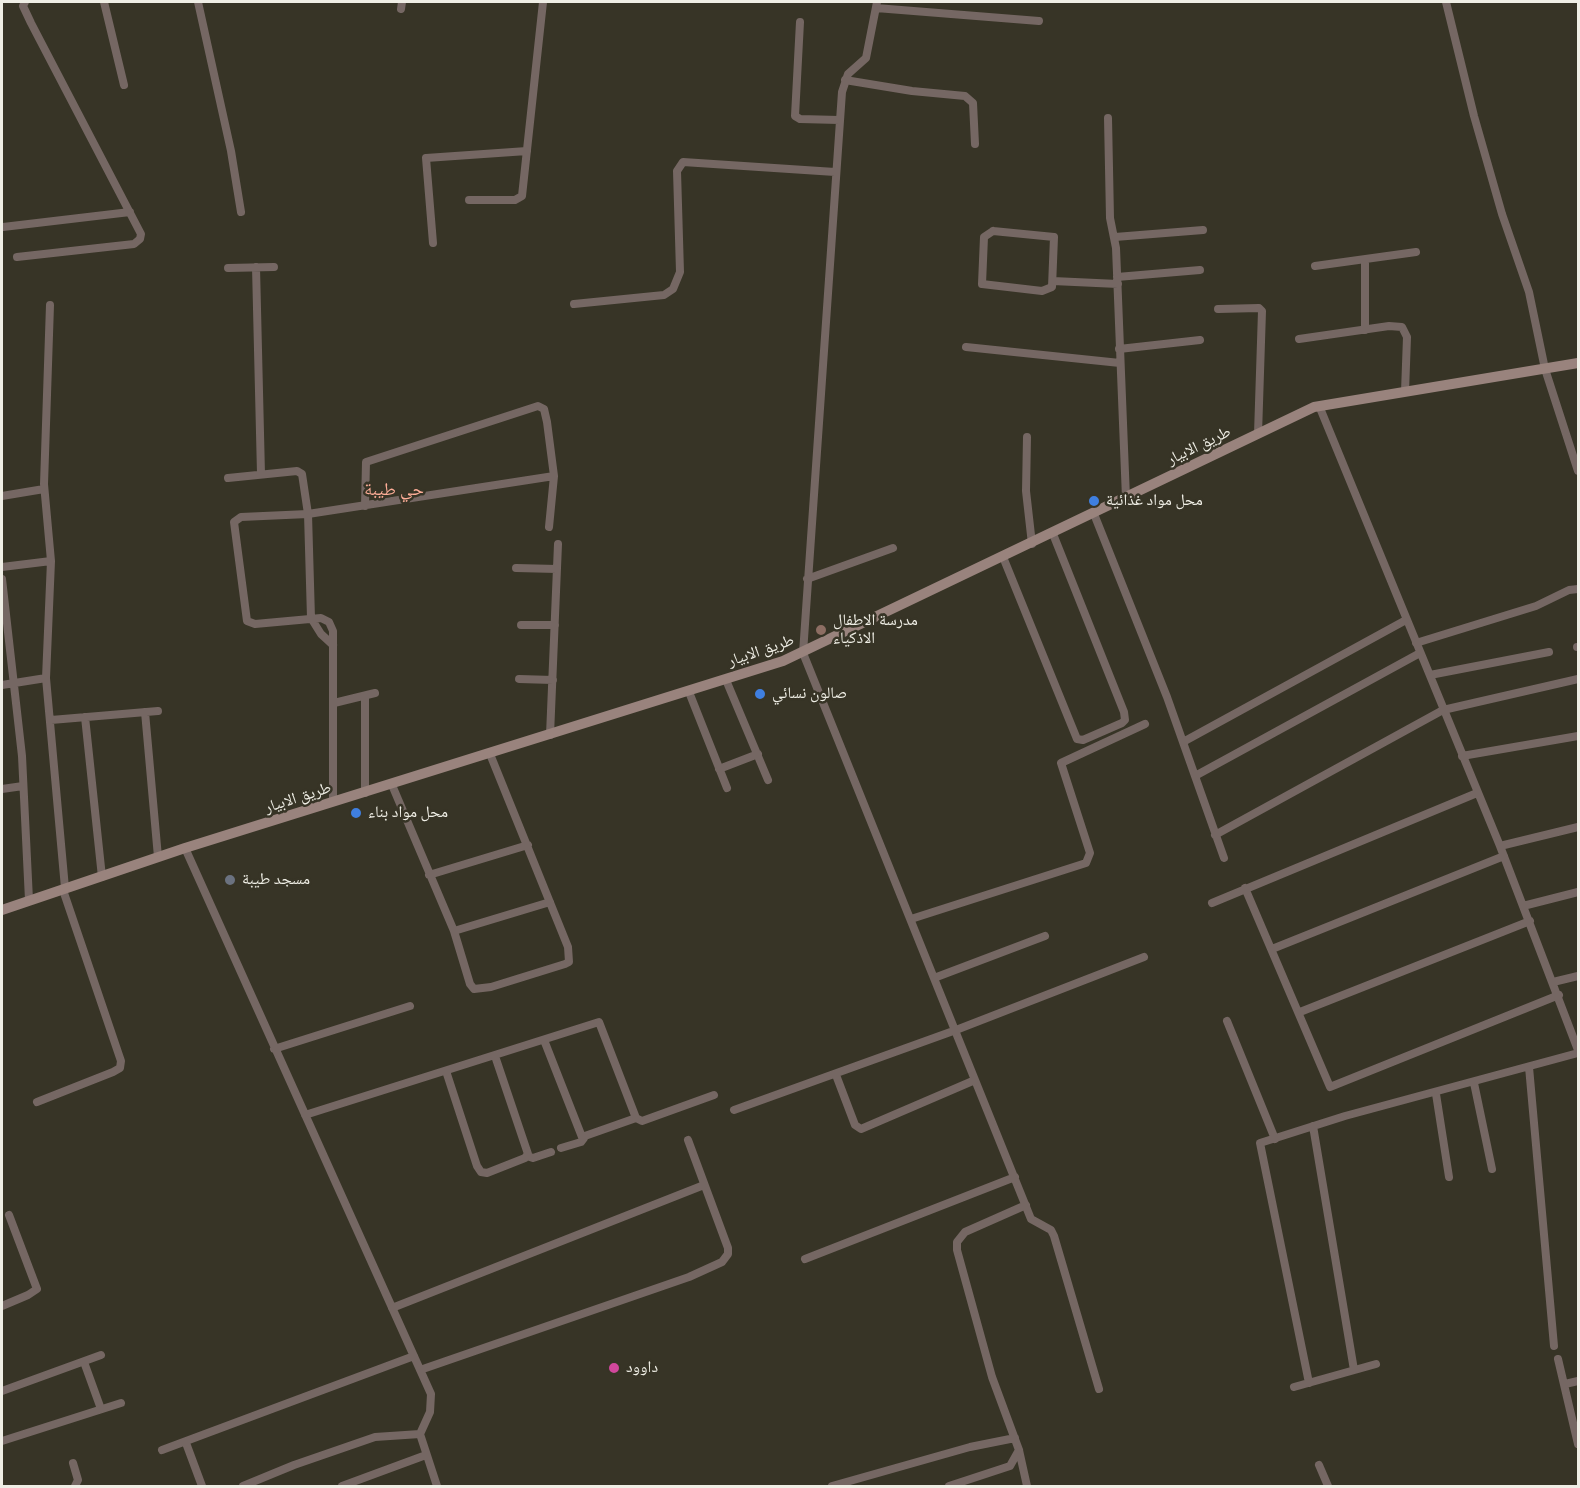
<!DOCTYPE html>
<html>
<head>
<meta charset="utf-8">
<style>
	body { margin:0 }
	#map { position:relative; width:1580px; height:1488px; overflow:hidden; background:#373426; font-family:"Archivo Narrow",sans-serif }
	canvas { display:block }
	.frame { position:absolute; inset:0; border:3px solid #efeee5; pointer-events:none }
</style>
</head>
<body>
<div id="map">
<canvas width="1580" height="1488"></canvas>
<div class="frame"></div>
</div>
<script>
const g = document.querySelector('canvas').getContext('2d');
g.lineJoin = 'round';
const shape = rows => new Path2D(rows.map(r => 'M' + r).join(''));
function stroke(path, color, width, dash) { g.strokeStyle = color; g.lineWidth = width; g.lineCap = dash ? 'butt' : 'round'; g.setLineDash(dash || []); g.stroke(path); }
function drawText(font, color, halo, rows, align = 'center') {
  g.font = font + ' "Archivo Narrow","Noto Naskh Arabic",sans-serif'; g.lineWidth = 5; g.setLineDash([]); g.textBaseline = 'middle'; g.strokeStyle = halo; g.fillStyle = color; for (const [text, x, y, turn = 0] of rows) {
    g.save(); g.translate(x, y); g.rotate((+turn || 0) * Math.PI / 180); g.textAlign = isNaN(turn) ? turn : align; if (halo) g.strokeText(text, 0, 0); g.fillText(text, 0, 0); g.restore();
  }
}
stroke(shape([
	[104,2,124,85],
	[198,2,231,151,241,212],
	[877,2,866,58,848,74,842,92,803,653,1031,1219,1051,1230,1054,1236,1099,1389],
	[1446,2,1474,116,1502,214,1529,292,1545,369,1578,471],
	[876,8,1039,21],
	[401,9,402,2],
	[800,22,795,116,800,119,839,120],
	[845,80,912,91,965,96,973,103,975,144],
	[1108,118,1110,218,1116,248,1126,498],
	[469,200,515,200,522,196,543,2],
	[3,227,130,212],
	[993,231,1054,237,1052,287,1042,291,982,284,984,237,993,231],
	[1115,237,1203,230],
	[433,243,426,158,527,151],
	[17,257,134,244,140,239,141,234,31,23,23,6,25,2],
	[1365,259,1365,330],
	[1315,266,1416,252],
	[256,267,261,474],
	[228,268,274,267],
	[1117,277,1200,270],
	[1053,281,1118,284],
	[574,304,664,295,673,289,680,272,677,171,683,162,835,172],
	[50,305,44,484,51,561,46,678,65,888],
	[1218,309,1259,308,1262,311,1258,434],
	[1299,339,1389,326,1402,327,1407,337,1405,392],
	[966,347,1120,363],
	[1119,349,1200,340],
	[1320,408,1500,846,1578,1050],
	[1027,437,1026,491,1032,544],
	[228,478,297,471,302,474,308,514,311,618,321,634,333,645],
	[2,496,44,489],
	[365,506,366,462,538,406,544,409,547,422,554,476,549,527],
	[1094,514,1167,697,1224,858],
	[1003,557,1077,739,1083,740,1122,723,1125,720,1124,712,1053,534],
	[2,567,51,561],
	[516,568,557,569],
	[2,579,22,756,29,900],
	[807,579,893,548],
	[521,625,555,625],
	[1416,643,1536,606,1569,590,1578,589],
	[1577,647,1578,647],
	[1430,675,1549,652],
	[519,679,553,680],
	[726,680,768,780],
	[2,685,46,678],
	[689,692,727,788],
	[334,703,375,693],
	[145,712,158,857],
	[85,717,102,877],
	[51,720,158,711],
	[550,735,558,544],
	[1183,742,1406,620],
	[1462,756,1578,736],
	[719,769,758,754],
	[1195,776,1420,653],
	[392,785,454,931,470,984,474,989,491,987,565,964,569,962,568,947,490,754],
	[2,789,23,786],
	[365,793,365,697],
	[333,802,333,631,329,622,321,618,255,624,247,621,234,522,241,517,308,514,554,476],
	[1215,835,1443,710,1578,679],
	[1500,846,1578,827],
	[185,848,431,1394,430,1412,420,1434,437,1486],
	[429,875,528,845],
	[1245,888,1330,1087,1559,995],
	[1212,903,1477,793],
	[1523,906,1578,892],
	[911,919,1086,863,1090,853,1061,763,1145,724],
	[454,931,550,902],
	[1272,949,1504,856],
	[934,978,1045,936],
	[1553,982,1578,976],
	[1300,1012,1530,921],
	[1227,1021,1275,1139],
	[274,1049,410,1006],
	[1529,1067,1554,1346],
	[446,1071,477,1166,481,1172,487,1173,525,1158,528,1154,495,1056],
	[836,1075,855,1125,861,1129,975,1080],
	[1474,1083,1492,1169],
	[1436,1094,1449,1177],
	[37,1102,113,1072,120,1068,121,1061,63,890],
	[734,1110,956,1030,1144,957],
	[305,1115,599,1022,636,1118,582,1137,544,1040],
	[636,1118,642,1121,714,1095],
	[1313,1126,1354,1370],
	[561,1148,581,1142,584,1138],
	[527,1156,533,1158,551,1152],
	[1026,1205,965,1232,957,1242,957,1250,992,1377,1019,1450,1027,1486],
	[805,1259,1015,1177],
	[2,1306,28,1295,37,1289,9,1215],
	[392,1308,704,1185],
	[1558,1359,1578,1444],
	[84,1362,101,1409],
	[420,1370,689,1277,722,1262,728,1254,728,1248,688,1140],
	[1309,1383,1260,1143,1345,1116,1578,1053],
	[1565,1384,1578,1381],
	[1294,1387,1376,1364],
	[2,1391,101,1355],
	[2,1441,121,1403],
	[186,1443,202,1486],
	[162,1450,414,1356],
	[73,1463,78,1480,75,1486],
	[1319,1465,1328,1486],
	[243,1486,294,1465,375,1437,420,1434],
	[342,1486,426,1455],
	[832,1486,970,1447,1015,1438],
	[949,1486,1010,1466,1019,1450]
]), '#756763', 8);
stroke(shape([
	[2,910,185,848,783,661,1314,407,1578,363]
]), '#99837d', 10);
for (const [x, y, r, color] of [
	[1094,501,6,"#3f7fe0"],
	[821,630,6,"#8d6e63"],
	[760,694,6,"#3f7fe0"],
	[356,813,6,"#3f7fe0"],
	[230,880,6,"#6b7280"],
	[614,1368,6,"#d1479c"]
]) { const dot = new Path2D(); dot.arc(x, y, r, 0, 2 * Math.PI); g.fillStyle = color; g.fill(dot); stroke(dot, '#373426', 2); }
drawText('16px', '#efeee5', '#373426', [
	["طريق الابيار",1199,446,-26],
	["طريق الابيار",761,651,-19],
	["طريق الابيار",298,798,-18]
]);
drawText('16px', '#efeee5', '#373426', [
	["محل مواد غذائية",1106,501],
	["مدرسة الاطفال",833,621],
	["الاذكياء",833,639],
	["صالون نسائي",772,694],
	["محل مواد بناء",368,813],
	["مسجد طيبة",242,880],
	["داوود",626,1368]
], 'left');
drawText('18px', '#feae98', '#373426', [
	["حي طيبة",394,490]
]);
</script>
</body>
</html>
